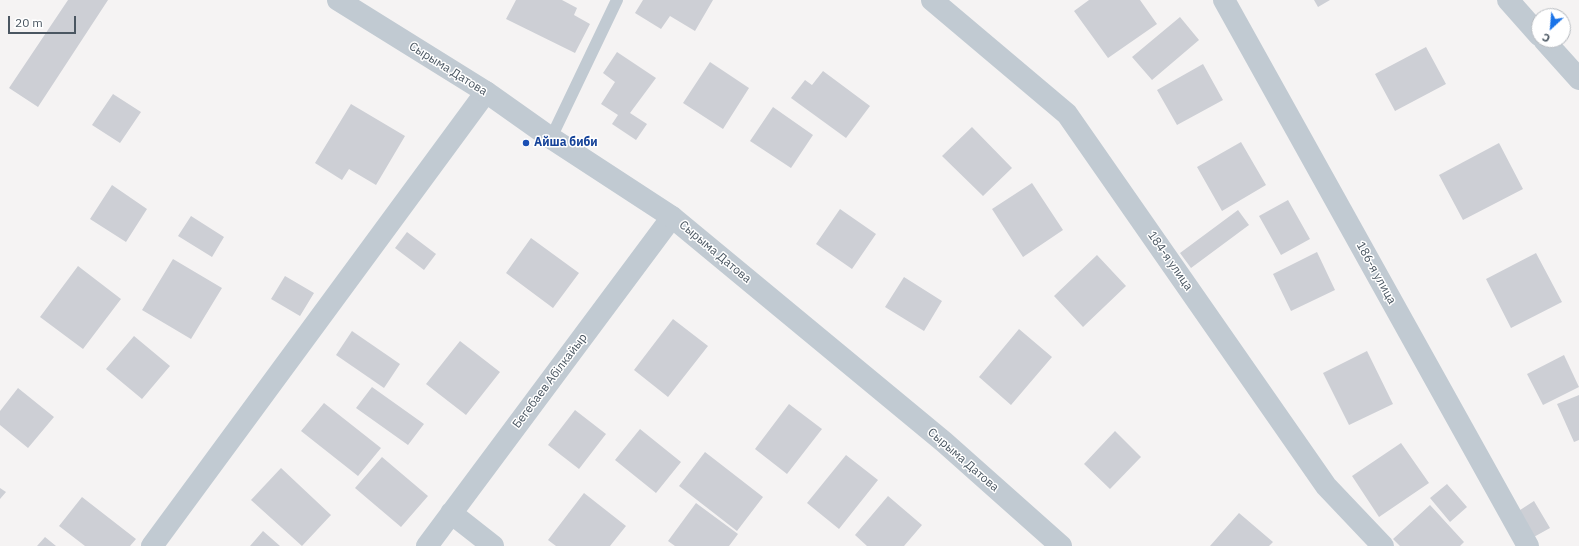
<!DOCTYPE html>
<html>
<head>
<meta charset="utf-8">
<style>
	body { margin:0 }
	#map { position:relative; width:1579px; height:546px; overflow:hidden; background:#f5f3f3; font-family:"IBM Plex Sans",sans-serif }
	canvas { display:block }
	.north { position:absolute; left:1531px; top:8px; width:40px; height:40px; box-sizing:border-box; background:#fff; border:1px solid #b7bbc0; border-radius:50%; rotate:206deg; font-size:11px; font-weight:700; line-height:16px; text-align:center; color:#4a5661 }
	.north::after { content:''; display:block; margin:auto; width:14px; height:18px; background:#1a73e8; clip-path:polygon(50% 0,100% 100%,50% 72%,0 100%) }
	.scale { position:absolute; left:8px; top:16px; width:68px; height:18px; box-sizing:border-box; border:2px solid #4a5661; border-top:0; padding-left:5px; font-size:12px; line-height:14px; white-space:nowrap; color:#4a5661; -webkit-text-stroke:3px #fff; paint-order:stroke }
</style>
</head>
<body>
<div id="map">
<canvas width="1579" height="546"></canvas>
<div class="north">С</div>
<div class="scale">20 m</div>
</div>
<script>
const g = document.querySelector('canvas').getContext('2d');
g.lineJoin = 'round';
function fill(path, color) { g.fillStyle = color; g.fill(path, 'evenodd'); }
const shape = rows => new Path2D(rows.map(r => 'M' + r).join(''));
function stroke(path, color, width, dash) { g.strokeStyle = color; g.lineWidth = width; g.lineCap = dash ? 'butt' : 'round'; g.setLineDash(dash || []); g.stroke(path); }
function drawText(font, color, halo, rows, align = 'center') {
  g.font = font + ' "IBM Plex Sans",sans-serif'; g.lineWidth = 3; g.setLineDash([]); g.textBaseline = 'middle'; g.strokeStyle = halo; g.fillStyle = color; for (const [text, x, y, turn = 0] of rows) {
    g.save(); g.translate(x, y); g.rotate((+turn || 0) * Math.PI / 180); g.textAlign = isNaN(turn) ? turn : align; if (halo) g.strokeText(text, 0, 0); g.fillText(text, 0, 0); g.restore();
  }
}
fill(shape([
	[68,0,108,0,38,107,9,88],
	[516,0,562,0,577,8,574,15,590,24,575,53,506,19],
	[643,0,713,0,695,31,670,16,661,29,635,13],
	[1089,0,1140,0,1157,24,1108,58,1074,11],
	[1314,0,1330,0,1318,7],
	[1180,17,1199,40,1152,80,1132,57],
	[1426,47,1446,84,1395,111,1375,74],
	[617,52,656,78,630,113,647,124,636,140,612,124,618,115,601,104,615,82,603,73],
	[710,62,749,88,723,129,683,103],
	[1203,64,1223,100,1177,125,1157,90],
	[823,71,870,106,846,138,791,98,805,80,812,85],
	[113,94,141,112,120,143,92,125],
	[351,104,405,136,376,185,349,169,342,180,315,163],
	[773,107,813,135,791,168,750,141],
	[972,127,1012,168,983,196,942,156],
	[1241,142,1266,185,1222,211,1197,167],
	[1499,143,1523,189,1463,220,1439,175],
	[1032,183,1063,230,1023,257,992,209],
	[112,185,147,209,126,242,90,219],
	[1288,200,1310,239,1281,255,1259,216],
	[840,209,876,234,852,269,816,244],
	[1238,210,1249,225,1191,268,1180,253],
	[191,216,224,237,212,257,178,236],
	[407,232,436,254,424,270,395,248],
	[531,238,579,273,553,308,506,273],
	[1317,252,1335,290,1291,311,1273,274],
	[1536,253,1562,302,1511,328,1486,279],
	[1097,255,1126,286,1083,327,1054,296],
	[173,259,222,288,191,339,142,310],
	[78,266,121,299,83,349,40,317],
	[285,276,314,293,300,316,271,299],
	[904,277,942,301,924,331,885,307],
	[673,319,708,346,668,397,634,370],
	[1019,329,1052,357,1011,405,979,377],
	[352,331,400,364,384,388,336,355],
	[134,336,170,366,142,399,106,369],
	[460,341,500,372,466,415,426,384],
	[1367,351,1393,404,1349,425,1323,373],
	[1564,355,1579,387,1543,405,1527,374],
	[372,387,424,424,408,445,356,408],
	[18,388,54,417,28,448,0,425,0,411],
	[1579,395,1579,440,1574,442,1557,404],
	[324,403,381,448,358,476,301,431],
	[789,404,822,429,787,474,755,449],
	[575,410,606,434,579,469,548,445],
	[640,429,681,462,656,493,615,460],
	[1115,431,1141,457,1110,489,1084,464],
	[1401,443,1429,483,1379,517,1352,476],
	[705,452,763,497,737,531,679,486],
	[846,455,878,480,839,529,807,503],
	[382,457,428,496,401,527,355,488],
	[281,468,331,515,302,546,251,500],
	[1447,484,1467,507,1450,522,1430,498],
	[0,488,6,492,0,499],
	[584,493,626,526,610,546,556,546,548,540],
	[888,496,922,525,904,546,867,546,855,535],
	[82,497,136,539,130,546,85,546,59,526],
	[1534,501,1550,528,1532,538,1517,512],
	[696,503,738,534,729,546,675,546,668,541],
	[1430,505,1464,542,1460,546,1400,546,1393,539],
	[1239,513,1273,542,1269,546,1210,546],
	[263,531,280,546,250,546],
	[45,537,56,546,37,546]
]), '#cdcfd5');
stroke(shape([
	[551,138,617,0]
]), '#c1cad2', 12);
stroke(shape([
	[932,0,1067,114,1326,486,1383,546],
	[1224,0,1528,546],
	[1508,0,1539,35],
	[1544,40,1579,79],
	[451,513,493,546],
	[152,546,486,92],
	[427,546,672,217]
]), '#c1cad2', 22);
stroke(shape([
	[338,0,486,92,551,138,672,217,944,442,1061,546]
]), '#c1cad2', 22);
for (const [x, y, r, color] of [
	[526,143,4,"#1a4fb4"]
]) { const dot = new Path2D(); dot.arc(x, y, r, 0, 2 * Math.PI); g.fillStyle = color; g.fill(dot); stroke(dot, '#fff', 1.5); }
drawText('12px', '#4a5661', '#fff', [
	["Сырыма Датова",448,69,32],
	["Сырыма Датова",715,252,40],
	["184-я улица",1170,261,55],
	["186-я улица",1376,273,61],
	["Бегебаев Абілкайыр",550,381,-53],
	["Сырыма Датова",963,460,41]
]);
drawText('bold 12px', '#164399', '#fff', [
	["Айша биби",534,143]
], 'left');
</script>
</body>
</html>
